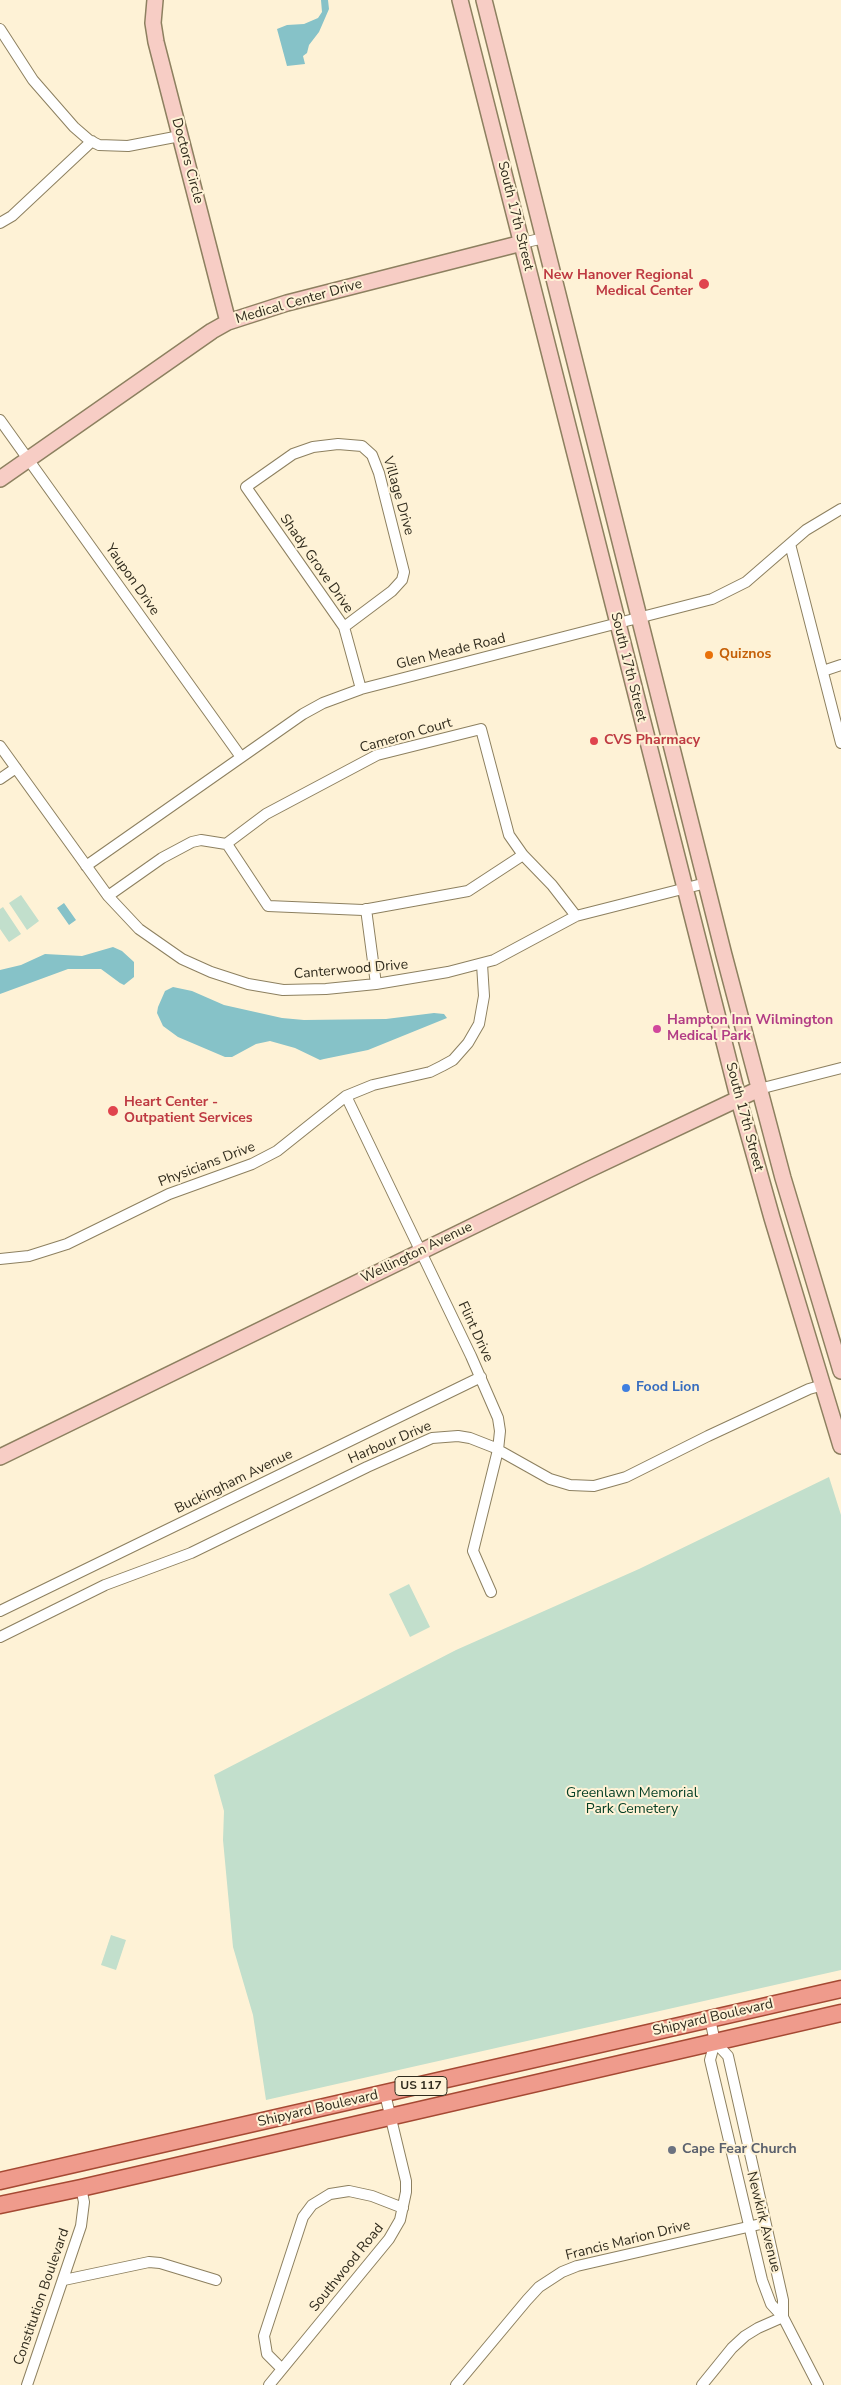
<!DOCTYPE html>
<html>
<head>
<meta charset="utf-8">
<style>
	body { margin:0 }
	canvas { display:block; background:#fef2d6 }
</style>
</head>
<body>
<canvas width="841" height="2385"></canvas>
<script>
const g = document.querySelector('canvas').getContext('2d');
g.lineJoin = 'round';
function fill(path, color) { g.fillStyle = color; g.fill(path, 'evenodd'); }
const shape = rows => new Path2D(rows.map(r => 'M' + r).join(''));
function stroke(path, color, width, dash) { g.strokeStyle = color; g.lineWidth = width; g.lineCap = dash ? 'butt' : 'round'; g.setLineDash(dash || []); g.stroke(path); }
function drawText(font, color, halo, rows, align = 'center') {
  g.font = font + ' "Nunito Sans",sans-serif'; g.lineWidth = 4; g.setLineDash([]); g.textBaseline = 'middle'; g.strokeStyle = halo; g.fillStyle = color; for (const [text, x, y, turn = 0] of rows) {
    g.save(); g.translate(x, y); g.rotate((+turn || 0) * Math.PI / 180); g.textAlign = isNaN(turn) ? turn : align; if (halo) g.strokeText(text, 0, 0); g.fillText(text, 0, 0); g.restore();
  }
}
fill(shape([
	[21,895,39,921,27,930,9,903],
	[3,907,21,934,9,942,0,929,0,909],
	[829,1477,841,1515,841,1970,266,2100,253,2015,233,1947,223,1840,224,1811,214,1775,456,1650,639,1569],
	[409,1584,430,1627,410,1637,389,1594],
	[111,1935,126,1940,116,1970,101,1965]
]), '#c2dfcc');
fill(shape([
	[321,0,328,0,329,9,319,32,309,45,307,53,303,56,305,64,287,66,277,29,287,25,304,24,318,18,322,12],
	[64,903,76,920,69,925,57,908],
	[113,947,122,951,134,962,134,977,124,985,120,983,101,969,68,969,0,994,0,970,21,965,45,954,82,956],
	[173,987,192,991,224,1005,282,1018,304,1020,386,1019,434,1013,444,1014,447,1018,368,1050,324,1059,320,1060,295,1048,270,1041,256,1044,232,1057,225,1057,178,1037,163,1026,157,1013,158,1007,165,991]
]), '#86c2c8');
const street = shape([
	[0,29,33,80,74,127,89,140,99,145,128,146,180,136],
	[0,223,12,216,92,141],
	[522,243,544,238],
	[0,420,241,757],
	[790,544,841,743],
	[344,627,392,591,402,580,404,572,379,473,372,455,362,446,338,444,313,447,293,454,246,487,344,627,361,689],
	[823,671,841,665],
	[0,746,108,896,139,929,182,959,211,972,248,984,283,990,326,989,376,984,448,972,494,960,576,916,706,883],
	[0,779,16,768],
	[227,844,268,906,363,910,468,891,523,855],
	[86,866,303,714,323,703,361,689,712,599,746,582,806,530,841,509],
	[108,896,162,858,192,842,201,840,226,844,266,814,377,755,481,729,509,835,523,855,552,885,576,916],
	[366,909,376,984],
	[759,1089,841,1068],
	[346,1096,471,1356,498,1418,500,1431,498,1450,473,1551,491,1592],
	[0,1259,29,1256,67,1244,169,1194,252,1164,277,1151,346,1096,373,1085,430,1072,442,1066,453,1060,468,1043,479,1024,484,996,482,964],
	[0,1611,481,1377],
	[0,1637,105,1585,191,1553,367,1467,432,1438,458,1436,470,1438,493,1447,550,1479,570,1485,594,1486,626,1477,708,1436,809,1389,823,1385],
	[710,2019,715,2042,728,2056,783,2300,783,2317],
	[715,2042,710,2060,762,2280,771,2304,783,2317,818,2385],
	[64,2280,149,2262,160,2263,216,2280],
	[282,2369,267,2354,264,2336,303,2217,312,2205,330,2194,349,2191,372,2196,403,2208],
	[27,2385,81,2226,84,2202,81,2188],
	[269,2385,389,2239,400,2220,406,2192,406,2181,385,2094],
	[456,2385,527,2300,539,2287,562,2272,577,2266,765,2223],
	[702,2385,732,2348,745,2336,758,2328,783,2317]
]);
const secondary = shape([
	[155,0,153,23,156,42,228,322],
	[460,0,738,1097,772,1218,841,1446],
	[484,0,724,955,783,1178,841,1371],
	[0,479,212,331,228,322,287,303,522,243],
	[0,1457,588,1170,759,1089]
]);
const primary = shape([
	[0,2181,841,1989],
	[0,2205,81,2188,841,2013]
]);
stroke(street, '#8d8060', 12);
stroke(secondary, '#8d8060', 18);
stroke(primary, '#a54933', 19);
stroke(street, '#fff', 10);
stroke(secondary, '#f7cdc5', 15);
stroke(primary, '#ef9b8c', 16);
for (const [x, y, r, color] of [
	[704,284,6,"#e0444e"],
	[709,655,5,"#e8710a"],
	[594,741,5,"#e0444e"],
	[657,1029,5,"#d1479c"],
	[113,1111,6,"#e0444e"],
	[626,1388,5,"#3f7fe0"],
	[672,2150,5,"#6b7280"]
]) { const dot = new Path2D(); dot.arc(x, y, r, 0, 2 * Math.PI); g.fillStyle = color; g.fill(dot); stroke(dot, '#fef2d6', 2); }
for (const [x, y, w] of [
	[421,2086,52]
]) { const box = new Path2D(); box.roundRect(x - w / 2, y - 9.5, w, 19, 4); g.fillStyle = '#fef2d6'; g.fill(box); stroke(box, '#312c1e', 1); }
drawText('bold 12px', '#312c1e', null, [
	["US 117",421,2086]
]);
drawText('14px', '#312c1e', '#fef2d6', [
	["Doctors Circle",187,161,75],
	["South 17th Street",515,216,76],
	["Medical Center Drive",299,302,-16],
	["Village Drive",398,496,74],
	["Shady Grove Drive",316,564,55],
	["Yaupon Drive",132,580,55],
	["Glen Meade Road",451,652,-14],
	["South 17th Street",628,667,76],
	["Cameron Court",406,736,-16],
	["Canterwood Drive",351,970,-5],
	["South 17th Street",744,1117,75],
	["Physicians Drive",207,1165,-21],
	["Wellington Avenue",417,1253,-26],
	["Flint Drive",475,1332,65],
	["Harbour Drive",390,1443,-23],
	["Buckingham Avenue",234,1482,-26],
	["Shipyard Boulevard",713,2018,-13],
	["Shipyard Boulevard",318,2109,-13],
	["Newkirk Avenue",763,2222,76],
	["Francis Marion Drive",628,2241,-14],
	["Southwood Road",347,2268,-51],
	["Constitution Boulevard",42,2297,-71]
]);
drawText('bold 14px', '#be3a42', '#fef2d6', [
	["New Hanover Regional",693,276,"right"],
	["Medical Center",693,292,"right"],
	["CVS Pharmacy",604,741],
	["Heart Center -",124,1103],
	["Outpatient Services",124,1119]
], 'left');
drawText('bold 14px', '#c56008', '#fef2d6', [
	["Quiznos",719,655]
], 'left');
drawText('bold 14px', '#b23c85', '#fef2d6', [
	["Hampton Inn Wilmington",667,1021],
	["Medical Park",667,1037]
], 'left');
drawText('bold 14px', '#366cbe', '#fef2d6', [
	["Food Lion",636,1388]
], 'left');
drawText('14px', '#023d23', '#fef2d6', [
	["Greenlawn Memorial",632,1794],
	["Park Cemetery",632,1810]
]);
drawText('bold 14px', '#5b616d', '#fef2d6', [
	["Cape Fear Church",682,2150]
], 'left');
</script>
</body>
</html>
